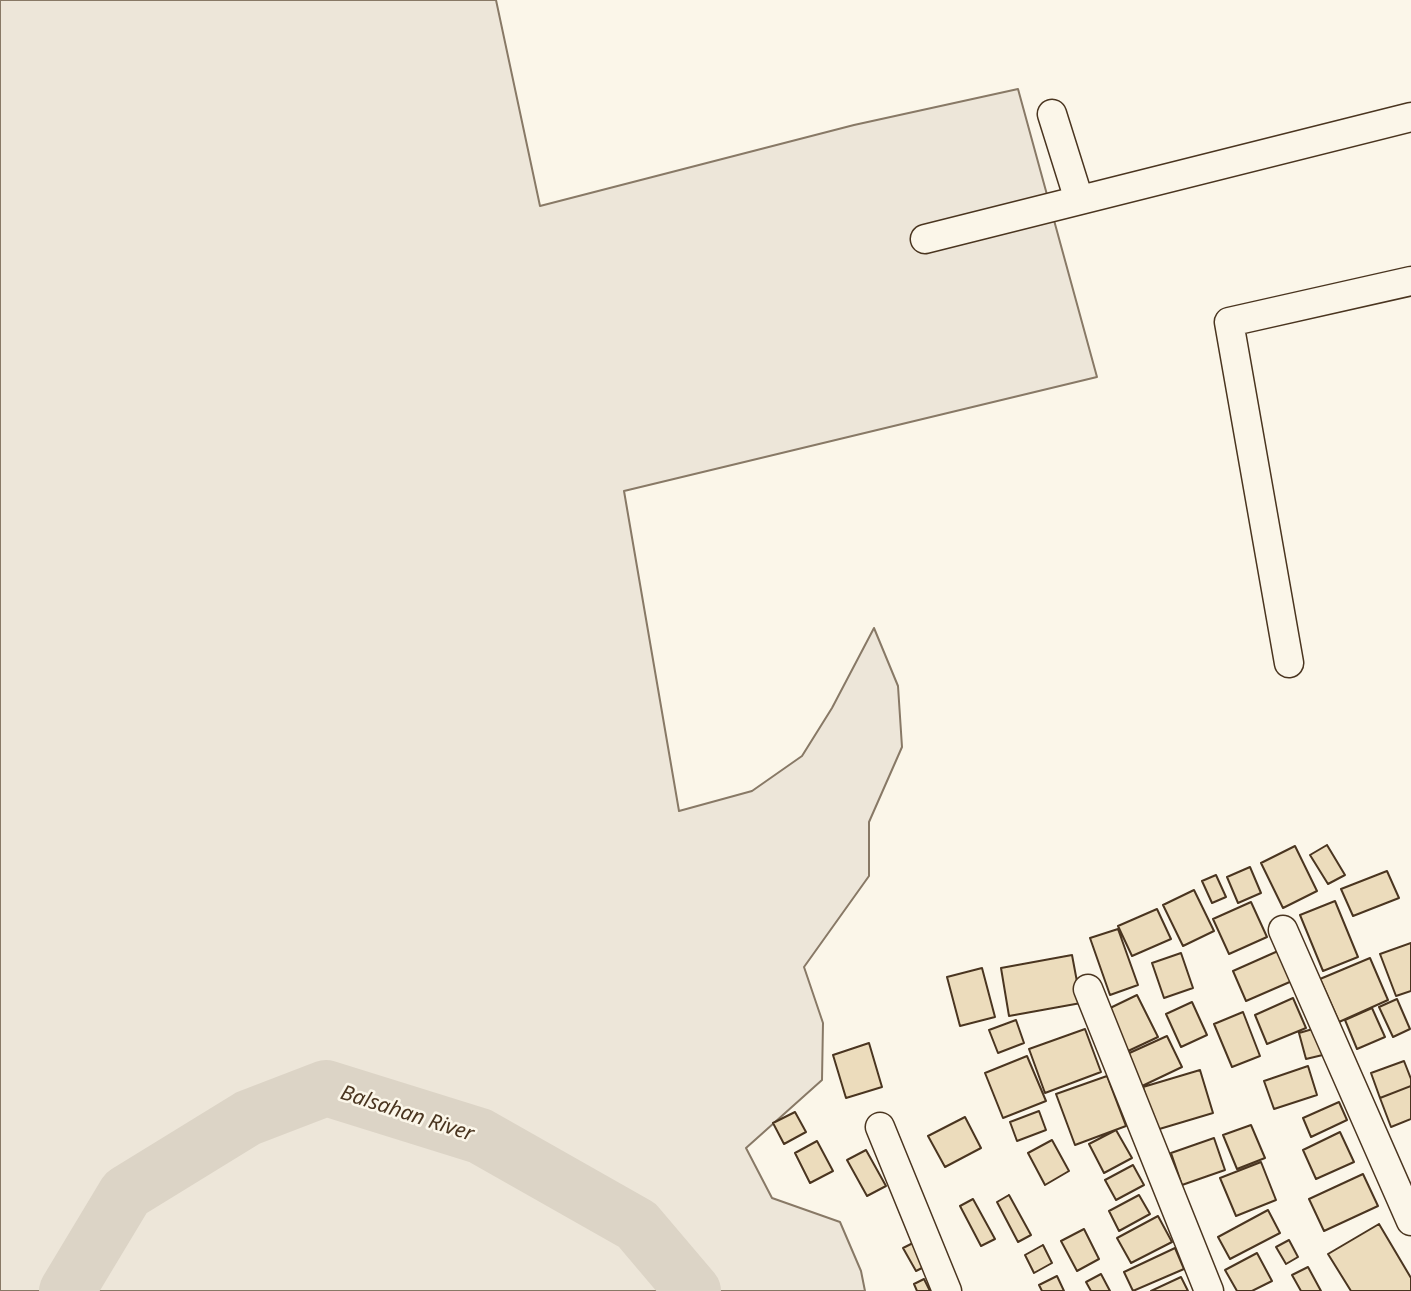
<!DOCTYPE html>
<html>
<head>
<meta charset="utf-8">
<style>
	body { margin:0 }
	canvas { display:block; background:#fbf6e9 }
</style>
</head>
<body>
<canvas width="1411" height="1291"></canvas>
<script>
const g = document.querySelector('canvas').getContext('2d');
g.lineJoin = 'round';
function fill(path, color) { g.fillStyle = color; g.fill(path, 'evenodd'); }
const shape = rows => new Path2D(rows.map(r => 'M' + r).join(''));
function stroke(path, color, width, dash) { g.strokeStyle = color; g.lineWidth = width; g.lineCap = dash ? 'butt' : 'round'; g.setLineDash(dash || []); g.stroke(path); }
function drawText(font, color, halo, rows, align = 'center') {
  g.font = font + ' "Noto Sans",sans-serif'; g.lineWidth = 5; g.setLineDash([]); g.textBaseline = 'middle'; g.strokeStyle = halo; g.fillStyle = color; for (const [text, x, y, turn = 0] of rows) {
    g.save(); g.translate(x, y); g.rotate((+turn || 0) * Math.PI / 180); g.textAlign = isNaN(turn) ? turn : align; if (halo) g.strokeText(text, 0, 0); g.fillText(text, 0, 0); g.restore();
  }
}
const green = shape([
	[0,0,496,0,540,206,854,125,1018,89,1097,377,624,491,679,811,752,791,802,756,832,708,874,628,898,686,902,747,869,822,869,876,804,967,823,1023,822,1080,746,1148,772,1198,840,1222,861,1271,865,1291,0,1291,0,0]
]);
fill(green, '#ede6d9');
stroke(green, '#887966', 2);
stroke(shape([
	[67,1291,126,1193,248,1118,326,1088,480,1136,637,1225,693,1291]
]), '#dcd4c6', 56);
const building = shape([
	[1327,845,1345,875,1328,884,1310,855,1327,845],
	[1295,846,1317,891,1283,908,1261,863,1295,846],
	[1250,867,1261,893,1238,903,1227,877,1250,867],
	[1387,871,1399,898,1353,916,1341,889,1387,871],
	[1216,875,1226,897,1212,903,1202,881,1216,875],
	[1194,890,1214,931,1183,946,1163,905,1194,890],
	[1335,901,1358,957,1323,971,1300,915,1335,901],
	[1251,902,1267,937,1229,954,1213,919,1251,902],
	[1157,909,1171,939,1132,956,1118,926,1157,909],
	[1118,929,1138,985,1110,995,1090,938,1118,929],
	[1411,943,1411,991,1396,996,1380,954,1411,943],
	[1278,951,1292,981,1246,1001,1233,971,1278,951],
	[1181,953,1193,988,1164,998,1152,963,1181,953],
	[1072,955,1081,1003,1009,1016,1001,968,1072,955],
	[1370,958,1388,1000,1339,1022,1320,979,1370,958],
	[982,968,995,1017,960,1026,947,977,982,968],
	[1137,995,1158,1037,1126,1052,1106,1010,1137,995],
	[1293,998,1306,1028,1267,1044,1255,1015,1293,998],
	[1397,999,1410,1029,1393,1037,1379,1007,1397,999],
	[1192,1002,1207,1035,1181,1047,1166,1014,1192,1002],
	[1372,1008,1385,1037,1357,1049,1345,1020,1372,1008],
	[1243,1012,1260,1056,1232,1067,1214,1024,1243,1012],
	[1016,1020,1024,1043,998,1053,989,1030,1016,1020],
	[1323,1026,1331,1053,1306,1059,1299,1033,1323,1026],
	[1085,1029,1101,1072,1045,1093,1029,1049,1085,1029],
	[1167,1036,1182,1067,1140,1087,1125,1055,1167,1036],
	[869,1043,882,1087,846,1098,833,1055,869,1043],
	[1027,1056,1046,1101,1003,1118,985,1073,1027,1056],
	[1404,1061,1411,1079,1411,1086,1380,1098,1371,1073,1404,1061],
	[1308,1066,1317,1095,1274,1109,1264,1081,1308,1066],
	[1200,1070,1213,1113,1156,1130,1143,1087,1200,1070],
	[1107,1076,1126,1126,1075,1145,1056,1094,1107,1076],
	[1411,1086,1411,1119,1391,1127,1380,1098,1411,1086],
	[1339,1102,1347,1120,1311,1137,1303,1118,1339,1102],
	[1039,1111,1046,1130,1017,1141,1010,1122,1039,1111],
	[795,1112,806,1132,784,1144,773,1123,795,1112],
	[965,1117,981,1148,945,1167,928,1136,965,1117],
	[1251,1125,1265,1158,1237,1169,1223,1135,1251,1125],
	[1116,1130,1132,1158,1104,1173,1089,1144,1116,1130],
	[1340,1132,1354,1162,1316,1179,1303,1150,1340,1132],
	[1214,1138,1225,1170,1182,1185,1171,1153,1214,1138],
	[1052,1140,1069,1171,1045,1185,1028,1153,1052,1140],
	[817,1141,833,1171,810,1183,795,1153,817,1141],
	[866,1150,886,1186,867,1196,847,1160,866,1150],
	[1261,1162,1276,1200,1236,1216,1220,1178,1261,1162],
	[1133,1165,1144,1185,1116,1200,1105,1180,1133,1165],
	[1363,1174,1378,1206,1324,1231,1309,1199,1363,1174],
	[1009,1195,1031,1235,1018,1242,997,1202,1009,1195],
	[1139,1195,1150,1214,1119,1231,1109,1211,1139,1195],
	[973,1199,995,1239,981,1246,960,1206,973,1199],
	[1268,1210,1280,1233,1230,1259,1218,1237,1268,1210],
	[1158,1216,1172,1242,1131,1263,1117,1238,1158,1216],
	[1379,1224,1411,1278,1411,1291,1351,1291,1328,1254,1379,1224],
	[1084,1229,1099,1259,1077,1271,1061,1241,1084,1229],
	[1289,1240,1298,1257,1286,1264,1276,1247,1289,1240],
	[915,1242,928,1265,916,1271,903,1248,915,1242],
	[1043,1245,1052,1263,1034,1273,1025,1255,1043,1245],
	[1175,1248,1184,1269,1133,1291,1124,1272,1175,1248],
	[1257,1253,1272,1281,1252,1291,1237,1291,1225,1270,1257,1253],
	[1308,1267,1321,1291,1301,1291,1292,1275,1308,1267],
	[1101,1274,1110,1291,1091,1291,1086,1282,1101,1274],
	[1057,1276,1064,1291,1042,1291,1039,1285,1057,1276],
	[1181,1277,1188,1291,1151,1291,1181,1277],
	[924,1279,930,1291,917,1291,914,1284,924,1279]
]);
fill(building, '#ecdcbc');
stroke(building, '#4a3520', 2);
const minor = shape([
	[1052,114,1079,200],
	[925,239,1411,117],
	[1289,663,1229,322,1411,281],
	[1283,930,1411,1221],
	[1088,989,1209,1291],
	[880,1127,947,1291]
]);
stroke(minor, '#4a3520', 31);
stroke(minor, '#fbf6e9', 28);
drawText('italic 21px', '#4a3520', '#fbf6e9', [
	["Balsahan River",407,1114,18]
]);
</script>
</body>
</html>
